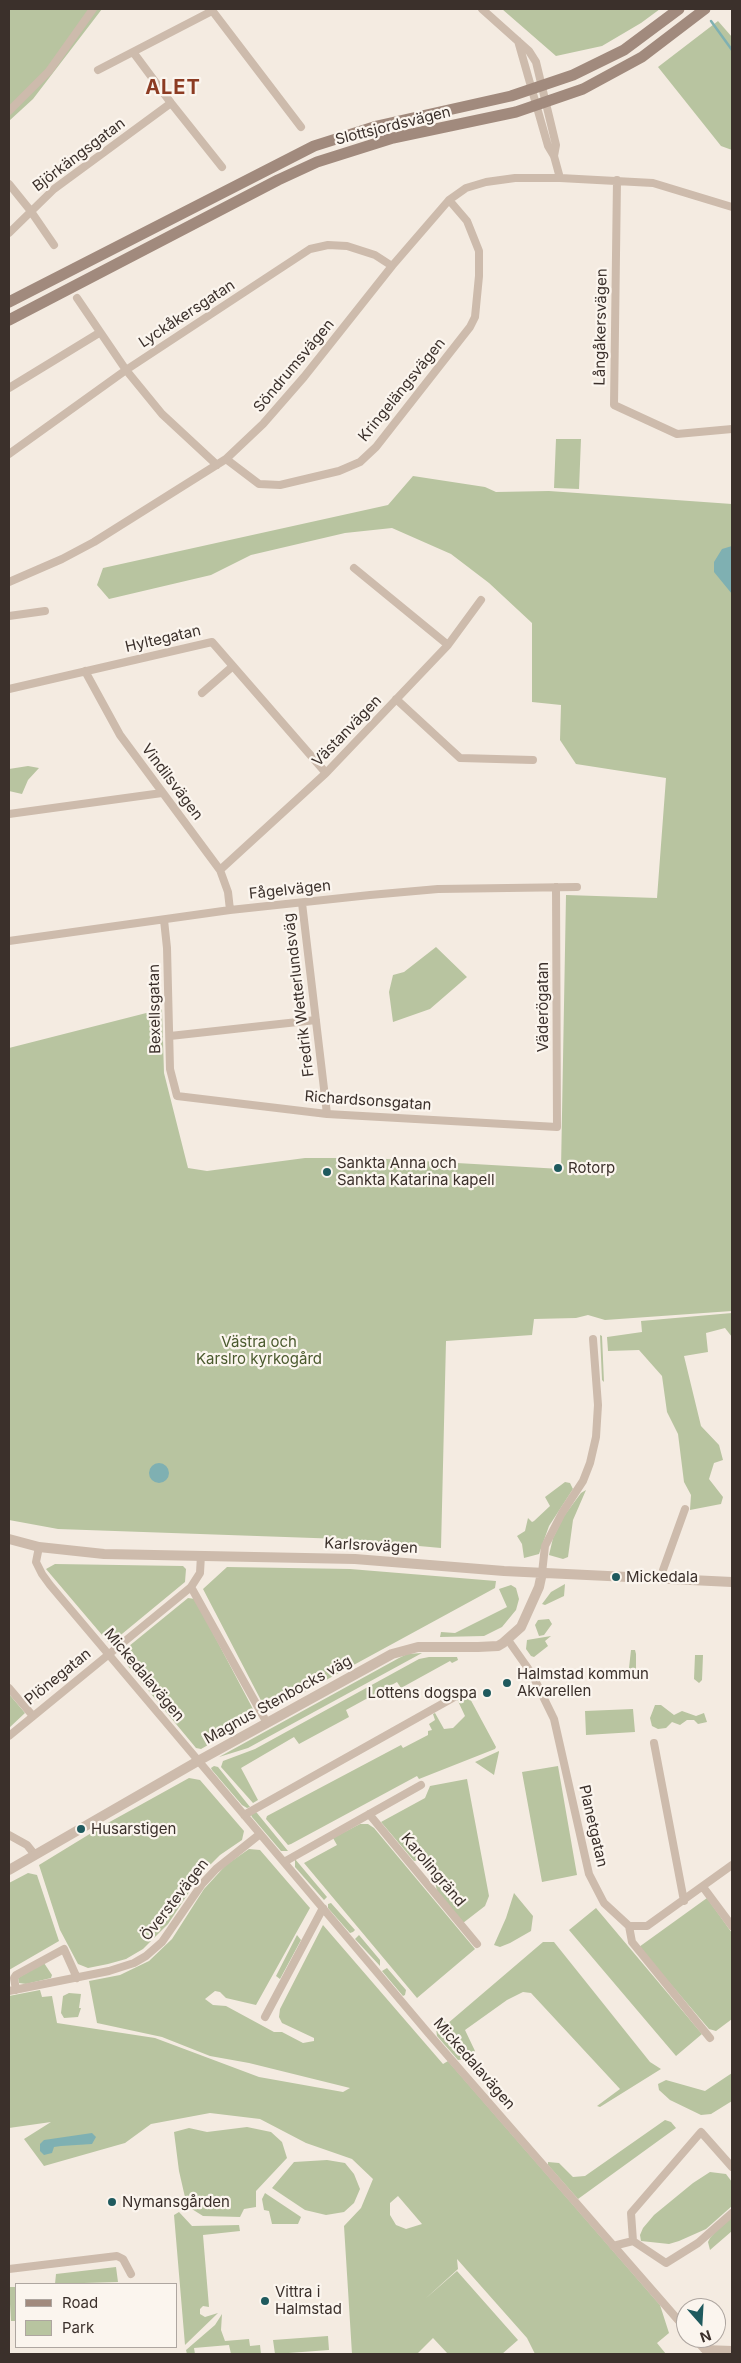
<!DOCTYPE html>
<html>
<head>
<meta charset="utf-8">
<style>
	body { margin:0 }
	#map { position:relative; width:741px; height:2363px; overflow:hidden; background:#f4ebe1; font-family:Inter,sans-serif }
	canvas { display:block }
	.frame { position:absolute; inset:0; border:10px solid #3b302b; pointer-events:none }
	.legend { position:absolute; left:15px; top:2283px; width:162px; height:65px; box-sizing:border-box; background:#fbf5ee; border:1px solid #aea6a0; margin:0; padding:6px 9px; list-style:none; font-size:15px; color:#3b302b }
	.legend li { display:flex; align-items:center; gap:10px; height:25px }
	.legend b { width:25px; border:1px solid #aea6a0 }
	.north { position:absolute; left:676px; top:2298px; width:50px; height:50px; box-sizing:border-box; background:#fbf5ee; border:1px solid #aea6a0; border-radius:50%; rotate:161deg; font-size:14px; font-weight:700; line-height:20px; text-align:center; color:#3b302b }
	.north::after { content:''; display:block; margin:auto; width:18px; height:22px; background:#1f5a5e; clip-path:polygon(50% 0,100% 100%,50% 72%,0 100%) }
</style>
</head>
<body>
<div id="map">
<canvas width="741" height="2363"></canvas>
<div class="frame"></div>
<ul class="legend">
<li><b style="height:6px;background:#a18a7d"></b>Road</li>
<li><b style="height:14px;background:#b8c4a0"></b>Park</li>
</ul>
<div class="north">N</div>
</div>
<script>
const g = document.querySelector('canvas').getContext('2d');
g.lineJoin = 'round';
function fill(path, color) { g.fillStyle = color; g.fill(path, 'evenodd'); }
const shape = rows => new Path2D(rows.map(r => 'M' + r).join(''));
function stroke(path, color, width, dash) { g.strokeStyle = color; g.lineWidth = width; g.lineCap = dash ? 'butt' : 'round'; g.setLineDash(dash || []); g.stroke(path); }
function drawText(font, color, halo, rows, align = 'center') {
  g.font = font + ' Inter,sans-serif'; g.lineWidth = 4.5; g.setLineDash([]); g.textBaseline = 'middle'; g.strokeStyle = halo; g.fillStyle = color; for (const [text, x, y, turn = 0] of rows) {
    g.save(); g.translate(x, y); g.rotate((+turn || 0) * Math.PI / 180); g.textAlign = isNaN(turn) ? turn : align; if (halo) g.strokeText(text, 0, 0); g.fillText(text, 0, 0); g.restore();
  }
}
fill(shape([
	[9,9,102,9,33,99,9,121],
	[502,9,660,9,641,23,602,46,556,56],
	[718,21,732,37,732,150,721,146,658,67],
	[556,439,581,439,579,489,554,488],
	[413,476,485,487,496,492,549,491,732,504,732,1311,605,1320,588,1315,576,1318,534,1319,532,1335,446,1341,441,1548,342,1539,58,1529,9,1520,9,1048,162,1009,164,1073,188,1168,207,1171,305,1158,370,1158,561,1169,566,895,657,898,666,778,576,764,560,740,561,705,532,702,532,623,489,583,451,554,392,528,345,533,251,555,211,575,109,599,97,585,103,568,388,505],
	[28,766,39,768,28,780,22,794,9,791,9,769],
	[436,947,467,977,430,1009,393,1022,389,992,393,975,404,972],
	[732,1313,732,1337,725,1328,706,1333,708,1352,684,1356,701,1426,719,1445,723,1460,714,1463,709,1479,723,1497,721,1504,690,1510,691,1495,684,1482,678,1434,667,1412,662,1376,639,1350,608,1351,607,1337,642,1332,641,1321],
	[600,1335,602,1336,604,1382,602,1380],
	[565,1482,570,1483,573,1489,549,1526,539,1554,524,1558,522,1544,517,1536,525,1531,528,1518,532,1522,534,1521,550,1506,545,1497],
	[586,1490,573,1520,568,1557,563,1559,549,1555,553,1538,564,1516,581,1493],
	[55,1564,183,1566,186,1569,185,1582,111,1643,108,1642,46,1569],
	[227,1567,350,1569,496,1581,495,1588,271,1710,265,1708,203,1589],
	[565,1584,564,1596,545,1605,542,1604,551,1592],
	[511,1585,516,1588,519,1599,516,1610,502,1627,484,1636,440,1637,441,1632,455,1633,507,1607,499,1589],
	[188,1598,195,1599,254,1711,252,1720,201,1749,196,1748,122,1659,123,1651],
	[549,1619,552,1624,544,1635,539,1636,535,1625,538,1620],
	[551,1636,545,1641,548,1646,534,1657,531,1656,526,1649,527,1640],
	[631,1650,635,1650,636,1654,636,1676,631,1681,628,1677],
	[422,1653,248,1748,219,1757,399,1658,407,1654],
	[695,1655,703,1655,702,1680,699,1683,694,1679],
	[429,1657,457,1657,458,1660,452,1663,450,1661,401,1688,397,1682,346,1710,349,1717,299,1744,294,1737,241,1768,258,1800,253,1803,221,1767,223,1761,255,1749,419,1659],
	[467,1693,496,1747,495,1749,419,1779,417,1776,291,1844,288,1845,266,1819,267,1816,401,1745,403,1748,428,1735,428,1731,432,1730,429,1724,435,1720,433,1714,435,1713,444,1729,453,1728,465,1716,457,1699],
	[9,1694,25,1713,9,1728],
	[655,1705,661,1705,674,1715,682,1711,696,1716,704,1713,707,1722,698,1724,694,1720,687,1720,680,1725,672,1722,666,1728,658,1729,652,1726,650,1718],
	[633,1709,635,1732,586,1735,585,1711],
	[499,1752,494,1775,475,1762,499,1751],
	[214,1766,218,1767,250,1807,247,1808,242,1805,212,1770,211,1768],
	[558,1766,577,1875,542,1882,522,1772],
	[189,1778,200,1780,244,1831,242,1840,220,1855,201,1874,168,1924,143,1949,126,1959,108,1964,88,1968,78,1964,60,1930,39,1865,106,1824],
	[467,1779,489,1896,485,1906,463,1923,437,1892,431,1858,414,1861,381,1822,425,1798,430,1786],
	[255,1811,257,1813,288,1851,281,1851,252,1817,251,1815],
	[360,1824,368,1824,374,1828,475,1949,417,1998,304,1863,337,1845,333,1838],
	[249,1849,260,1850,310,1908,256,2005,226,1998,220,1992,215,1991,205,1999,213,2005,226,2006,274,2032,282,2032,303,2043,314,2041,314,2038,282,2023,279,2017,280,2009,323,1925,443,2064,448,2061,660,2305,669,2333,657,2343,666,2354,535,2354,527,2338,457,2259,458,2269,425,2299,457,2271,518,2340,502,2354,448,2354,433,2338,417,2354,352,2354,344,2226,361,2208,373,2179,352,2159,306,2143,260,2119,210,2113,151,2124,125,2143,44,2166,24,2139,51,2122,9,2128,9,1996,40,1990,42,1997,52,1996,57,2023,155,2038,259,2077,343,2092,350,2088,249,2063,210,2056,162,2037,97,2023,89,1981,120,1975,149,1961,172,1939,204,1889,226,1865],
	[398,2196,422,2224,406,2229,396,2225,390,2215,390,2203],
	[295,1859,327,1897,324,1900,295,1867],
	[28,1873,37,1875,59,1941,9,1970,9,1883],
	[514,1893,533,1916,531,1931,510,1943,500,1947,494,1945,506,1918],
	[707,1898,732,1933,732,2019,716,2031,709,2029,639,1947],
	[331,1903,355,1930,353,1932,350,1933,328,1908,328,1904],
	[596,1908,702,2034,676,2056,569,1930],
	[297,1935,301,1940,280,1979,276,1976],
	[359,1935,380,1960,380,1966,355,1939],
	[543,1942,554,1942,650,2062,661,2069,600,2107,597,2106,620,2089,531,1993,523,1992,507,2000,465,2030,475,2051,467,2059,458,2060,437,2036,436,2028,440,2021,443,2019,447,2024],
	[44,1963,52,1975,51,1978,26,1984,19,1983,18,1978],
	[387,1968,406,1990,405,1995,403,1996,382,1971],
	[69,1993,81,1994,79,2008,81,2008,78,2017,64,2018,61,2013,63,1996],
	[732,2073,732,2101,711,2114,701,2115,670,2100,659,2090,658,2084,666,2080,705,2091],
	[665,2120,671,2122,676,2128,578,2199,548,2165,548,2162,559,2163,573,2177,585,2176],
	[247,2127,271,2132,282,2142,287,2158,256,2191,256,2207,244,2209,240,2217,203,2216,187,2206,179,2171,174,2132,189,2128,207,2132],
	[327,2160,345,2163,354,2174,360,2189,354,2203,344,2212,326,2215,305,2210,272,2188,294,2162],
	[710,2172,726,2174,732,2182,732,2206,706,2229,679,2241,669,2244,641,2241,640,2235,643,2228,654,2215,693,2183],
	[265,2193,301,2217,298,2224,272,2224,269,2211,264,2210,262,2199],
	[179,2212,192,2226,239,2225,240,2231,203,2235,209,2307,203,2306,200,2309,200,2314,205,2317,218,2313,185,2345,174,2215],
	[732,2212,732,2231,710,2250,708,2242,710,2238],
	[116,2267,118,2282,50,2284,55,2284,56,2274],
	[9,2287,16,2287,16,2321,11,2321],
	[222,2314,221,2330,225,2341,249,2339,250,2346,260,2345,261,2354,231,2354,229,2345,194,2348,195,2354,187,2354,186,2350,215,2325],
	[328,2336,329,2350,275,2354,273,2340]
]), '#b8c4a0');
fill(shape([
	[732,546,732,594,714,572,714,562,722,549],
	'149 1473a10 10 0 1 1 20 0a10 10 0 1 1-20 0Z',
	[92,2133,96,2137,92,2144,61,2146,54,2147,52,2153,44,2155,40,2151,40,2144,44,2140]
]), '#7fb0b2');
stroke(shape([
	[711,21,732,50]
]), '#7fb0b2', 2.5);
stroke(shape([
	[211,9,301,127],
	[482,9,529,51,536,62,556,145,554,156],
	[133,52,171,103,222,167],
	[98,70,212,11],
	[9,111,49,71,93,9],
	[560,178,653,183,732,207],
	[617,180,614,405,677,434,732,429],
	[9,184,30,210,54,245],
	[9,233,54,189,171,103],
	[77,298,126,370,162,414,217,465],
	[9,388,99,333],
	[9,454,126,370,310,249,328,245,347,246,375,255,392,266],
	[226,459,259,484,280,485,339,471,360,462,376,447,470,327,475,317,479,276,479,251,467,221,449,200],
	[354,568,448,645],
	[9,582,62,559,94,542,226,459,263,424,304,377,392,266,449,200,466,188,486,182,515,178,560,178,554,156,548,146,518,41],
	[9,616,45,611],
	[85,671,120,735,220,870,228,892,230,910],
	[9,689,212,642,326,773],
	[202,693,233,666],
	[396,699,460,758,533,760],
	[9,814,162,793],
	[220,870,326,773,448,645,481,600],
	[302,903,327,1114],
	[164,920,167,948,170,1069,177,1096,327,1114,557,1127,556,887],
	[9,941,230,910,370,895,438,889,577,887],
	[170,1036,316,1020],
	[39,1547,36,1562,42,1574,50,1585,429,2034,686,2329],
	[542,1573,545,1546,562,1513,583,1481,590,1463,596,1437,598,1405,593,1339],
	[662,1579,663,1570,685,1509],
	[191,1587,267,1723],
	[508,1640,532,1674,554,1719,589,1874,604,1903,629,1926,647,1926,732,1865],
	[9,1688,33,1716],
	[9,1736,191,1587,200,1573,201,1555],
	[654,1743,684,1901],
	[369,1814,477,1944],
	[244,1815,458,1695],
	[9,1835,27,1845,35,1855],
	[284,1862,421,1785],
	[703,1887,732,1926],
	[629,1926,632,1942,710,2038],
	[16,1990,14,1978,16,1975,64,1949,77,1978],
	[9,1991,109,1971,134,1963,146,1956,162,1942,202,1884,216,1869,260,1834],
	[265,2017,323,1908],
	[633,2241,631,2213,701,2132,732,2167],
	[613,2246,633,2241,666,2263,698,2243,732,2213],
	[9,2269,117,2256,123,2259,131,2274],
	[694,2338,706,2351],
	[704,2349,732,2350]
]), '#cdbbac', 8);
stroke(shape([
	[9,1539,39,1547,104,1554,355,1559,504,1571,732,1582],
	[9,1870,198,1761,392,1654,418,1647,478,1647,498,1646,503,1643,521,1627,539,1587,542,1573]
]), '#cdbbac', 10);
stroke(shape([
	[9,302,314,146,377,126,511,96,573,75,624,50,679,9],
	[9,320,278,180,317,162,393,138,516,112,583,89,642,57,705,9]
]), '#a18a7d', 11);
for (const [x, y, r, color] of [
	[558,1168,5,"#1f5a5e"],
	[327,1172,5,"#1f5a5e"],
	[616,1577,5,"#1f5a5e"],
	[507,1683,5,"#1f5a5e"],
	[487,1693,5,"#1f5a5e"],
	[81,1829,5,"#1f5a5e"],
	[112,2202,5,"#1f5a5e"],
	[265,2301,5,"#1f5a5e"]
]) { const dot = new Path2D(); dot.arc(x, y, r, 0, 2 * Math.PI); g.fillStyle = color; g.fill(dot); stroke(dot, '#fbf5ee', 2); }
drawText('15px', '#3b302b', '#fbf5ee', [
	["Slottsjordsvägen",393,126,-14],
	["Björkängsgatan",79,155,-37],
	["Lyckåkersgatan",187,314,-33],
	["Långåkersvägen",601,327,-89],
	["Söndrumsvägen",294,366,-50],
	["Kringelängsvägen",402,390,-51],
	["Hyltegatan",163,639,-13],
	["Västanvägen",347,731,-46],
	["Vindilsvägen",172,782,53],
	["Fågelvägen",290,890,-6],
	["Fredrik Wetterlundsväg",299,995,-97],
	["Väderögatan",543,1007,-90],
	["Bexellsgatan",155,1009,-91],
	["Richardsonsgatan",368,1101,4],
	["Karlsrovägen",371,1546,3],
	["Mickedalavägen",144,1675,50],
	["Plönegatan",58,1677,-39],
	["Magnus Stenbocks väg",278,1700,-29],
	["Planetgatan",593,1826,77],
	["Karolingränd",433,1870,50],
	["Överstevägen",175,1900,-52],
	["Mickedalavägen",474,2064,49]
]);
drawText('15px', '#3b302b', '#fbf5ee', [
	["Sankta Anna och",337,1163],
	["Sankta Katarina kapell",337,1180],
	["Rotorp",568,1168],
	["Mickedala",626,1577],
	["Halmstad kommun",517,1674],
	["Akvarellen",517,1691],
	["Lottens dogspa",477,1693,"right"],
	["Husarstigen",91,1829],
	["Nymansgården",122,2202],
	["Vittra i",275,2292],
	["Halmstad",275,2309]
], 'left');
drawText('15px', '#4a5a2e', '#fbf5ee', [
	["Västra och",259,1342],
	["Karslro kyrkogård",259,1359]
]);
g.letterSpacing = '1px';
drawText('bold 20px', '#8c3b22', '#fbf5ee', [
	["ALET",173,88]
]);
g.letterSpacing = '0px';
</script>
</body>
</html>
